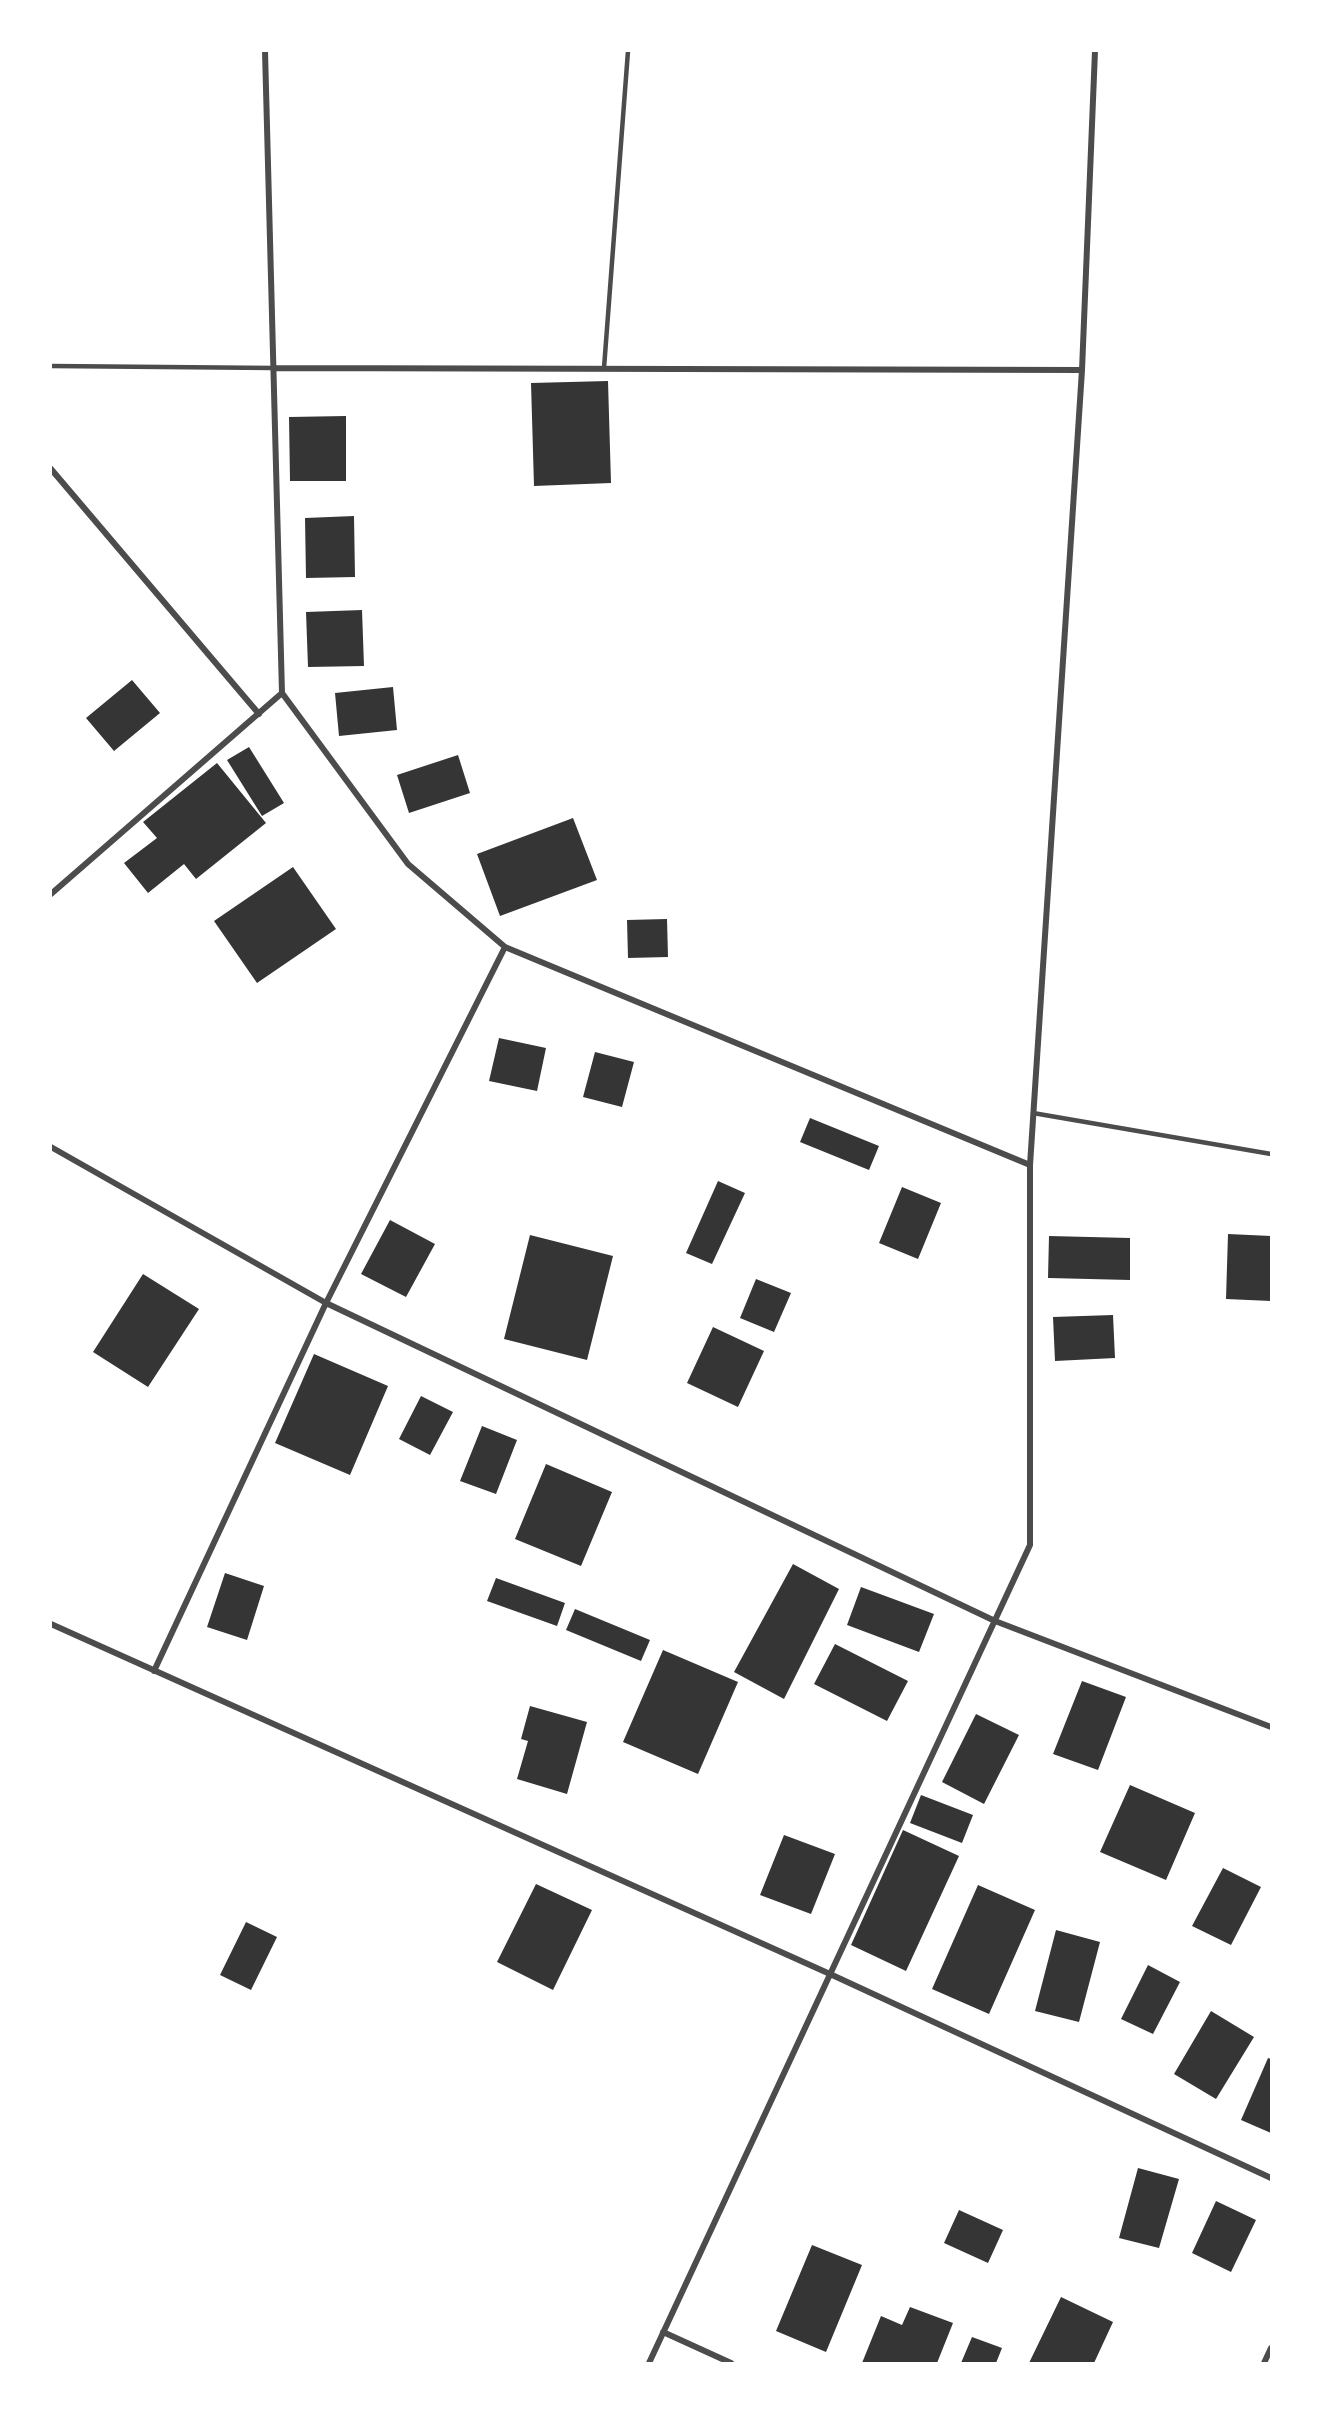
<!DOCTYPE html>
<html>
<head>
<meta charset="utf-8">
<style>
	body { margin:0 }
	#map { position:relative; width:1322px; height:2414px; overflow:hidden; background:#fff; font-family:"Space Grotesk",sans-serif }
	canvas { display:block }
	.frame { position:absolute; inset:0; border:52px solid #fff; pointer-events:none }
</style>
</head>
<body>
<div id="map">
<canvas width="1322" height="2414"></canvas>
<div class="frame"></div>
</div>
<script>
const g = document.querySelector('canvas').getContext('2d');
g.lineJoin = 'round';
function fill(path, color) { g.fillStyle = color; g.fill(path, 'evenodd'); }
const shape = rows => new Path2D(rows.map(r => 'M' + r).join(''));
function stroke(path, color, width, dash) { g.strokeStyle = color; g.lineWidth = width; g.lineCap = dash ? 'butt' : 'round'; g.setLineDash(dash || []); g.stroke(path); }
fill(shape([
	[608,381,611,483,534,486,531,383],
	[346,416,346,481,290,481,289,417],
	[354,516,355,577,306,578,305,518],
	[362,610,364,666,308,667,306,612],
	[132,680,160,713,114,751,86,718],
	[393,687,397,730,339,736,335,693],
	[249,747,284,803,262,816,227,760],
	[458,755,470,793,409,813,397,775],
	[217,763,266,823,196,879,184,864,148,893,124,863,157,838,143,822],
	[573,818,597,880,500,916,477,854],
	[293,867,336,929,257,983,214,921],
	[667,919,668,957,628,958,627,920],
	[499,1038,546,1048,537,1091,489,1081],
	[595,1052,634,1062,622,1107,583,1097],
	[810,1118,879,1146,869,1170,800,1142],
	[718,1181,745,1193,712,1264,686,1253],
	[902,1187,941,1203,918,1259,879,1243],
	[390,1220,435,1244,406,1297,361,1274],
	[1228,1234,1271,1236,1271,1301,1226,1299],
	[530,1235,613,1256,587,1360,504,1339],
	[1049,1236,1130,1238,1130,1280,1048,1278],
	[143,1274,199,1309,148,1387,93,1352],
	[756,1279,791,1293,774,1332,740,1318],
	[1113,1315,1115,1358,1055,1361,1053,1317],
	[713,1327,764,1351,738,1407,687,1383],
	[314,1354,388,1386,350,1475,275,1443],
	[421,1396,453,1412,430,1455,399,1439],
	[482,1426,517,1440,496,1494,460,1481],
	[546,1464,612,1492,581,1566,515,1539],
	[793,1564,839,1589,784,1699,734,1672],
	[225,1573,264,1586,247,1640,207,1627],
	[496,1578,565,1603,557,1626,487,1601],
	[861,1587,934,1614,919,1652,847,1625],
	[575,1609,650,1640,641,1661,566,1630],
	[835,1644,908,1681,887,1721,814,1684],
	[663,1650,738,1682,698,1774,623,1742],
	[1082,1681,1126,1697,1098,1770,1053,1754],
	[530,1706,587,1722,567,1794,517,1779,528,1741,521,1739],
	[976,1714,1019,1735,984,1804,942,1782],
	[1130,1785,1195,1813,1166,1880,1100,1852],
	[921,1795,973,1815,962,1843,910,1823],
	[903,1830,959,1856,906,1971,851,1945],
	[784,1835,835,1854,811,1914,760,1895],
	[1223,1868,1261,1887,1231,1945,1192,1926],
	[536,1884,592,1910,553,1990,497,1962],
	[978,1885,1035,1910,989,2014,932,1989],
	[246,1922,277,1937,251,1990,220,1975],
	[1056,1930,1100,1942,1079,2022,1035,2011],
	[1148,1965,1180,1982,1153,2034,1121,2019],
	[1211,2011,1254,2037,1216,2099,1174,2074],
	[1268,2058,1271,2059,1271,2133,1241,2120],
	[1138,2168,1179,2179,1159,2248,1119,2238],
	[1216,2201,1256,2220,1231,2272,1192,2253],
	[959,2210,1003,2230,988,2263,944,2243],
	[812,2245,862,2265,826,2352,776,2331],
	[1061,2297,1113,2322,1094,2363,1029,2363],
	[910,2307,953,2323,937,2363,862,2363,881,2316,902,2325],
	[972,2337,1002,2348,996,2363,961,2363]
]), '#353535');
stroke(shape([
	[51,366,274,368],
	[604,368,628,51],
	[1033,1113,1271,1154]
]), '#4c4c4c', 4.5);
stroke(shape([
	[274,368,1082,370],
	[51,469,259,714],
	[282,693,408,864,505,947,1030,1165],
	[51,894,282,693,265,51],
	[51,1147,326,1303,995,1621,1271,1727],
	[51,1624,830,1974,1271,2178],
	[154,1671,326,1303,505,947],
	[663,2332,731,2363],
	[649,2363,1030,1545,1030,1165,1082,370,1095,51],
	[1264,2363,1271,2348]
]), '#4c4c4c', 6);
</script>
</body>
</html>
